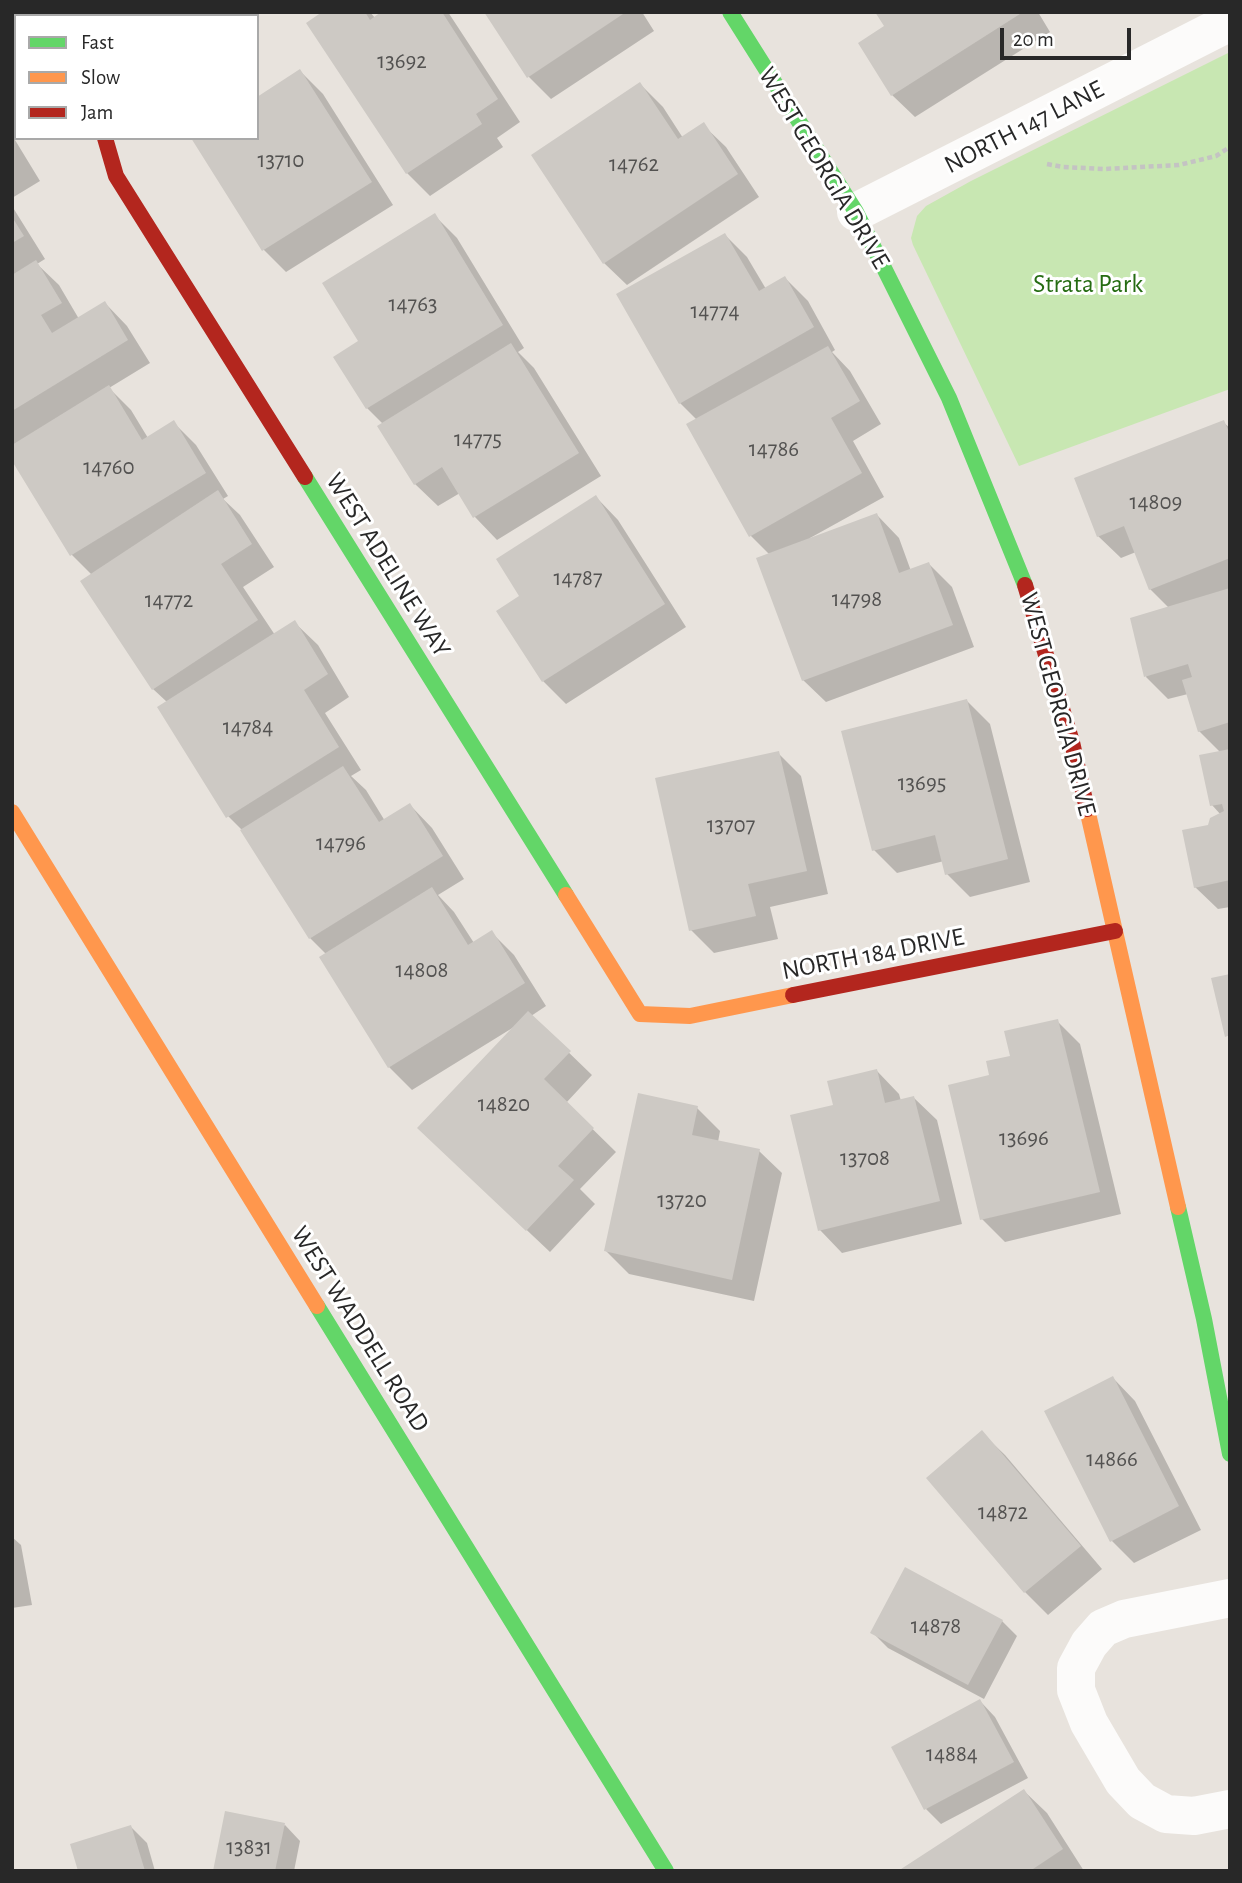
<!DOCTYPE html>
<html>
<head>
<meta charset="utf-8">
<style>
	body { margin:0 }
	#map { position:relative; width:1242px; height:1883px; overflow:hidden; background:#e8e3dd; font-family:"Alegreya Sans",sans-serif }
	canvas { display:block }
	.frame { position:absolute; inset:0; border:14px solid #282828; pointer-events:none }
	.legend { position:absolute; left:14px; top:14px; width:245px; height:126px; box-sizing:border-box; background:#fff; border:2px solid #a9a9a9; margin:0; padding:9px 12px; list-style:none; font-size:21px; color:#282828 }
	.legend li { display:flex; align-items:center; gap:14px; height:35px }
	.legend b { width:35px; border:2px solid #a9a9a9 }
	.scale { position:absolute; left:1000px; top:28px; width:131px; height:32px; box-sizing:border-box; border:4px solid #282828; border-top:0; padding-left:9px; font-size:21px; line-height:24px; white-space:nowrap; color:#282828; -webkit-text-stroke:5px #fff; paint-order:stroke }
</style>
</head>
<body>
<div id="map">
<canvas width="1242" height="1883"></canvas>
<div class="frame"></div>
<ul class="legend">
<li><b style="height:9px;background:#63d668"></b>Fast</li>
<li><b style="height:9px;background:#ff974d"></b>Slow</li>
<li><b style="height:9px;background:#b3261e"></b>Jam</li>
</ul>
<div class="scale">20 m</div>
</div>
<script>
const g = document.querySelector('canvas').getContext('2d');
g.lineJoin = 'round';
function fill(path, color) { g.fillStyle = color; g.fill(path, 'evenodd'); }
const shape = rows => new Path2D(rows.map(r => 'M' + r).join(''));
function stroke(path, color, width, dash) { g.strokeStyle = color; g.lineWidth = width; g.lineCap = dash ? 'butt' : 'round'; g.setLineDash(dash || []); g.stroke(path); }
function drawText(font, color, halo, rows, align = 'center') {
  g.font = font + ' "Alegreya Sans",sans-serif'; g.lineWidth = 6; g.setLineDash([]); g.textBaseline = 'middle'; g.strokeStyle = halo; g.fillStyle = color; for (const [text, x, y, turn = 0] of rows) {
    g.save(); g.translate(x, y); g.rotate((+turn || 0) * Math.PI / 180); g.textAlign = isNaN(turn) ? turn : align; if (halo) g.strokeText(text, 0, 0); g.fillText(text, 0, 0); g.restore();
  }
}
fill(shape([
	[1230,52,1230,389,1019,466,913,245,911,238,917,216,926,206,971,181]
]), '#c8e7b2');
fill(shape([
	[12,12,77,12,75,16,16,16,16,45,12,50],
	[325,12,370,12,375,18,384,12,448,12,520,122,497,138,503,147,430,196,407,173],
	[486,12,642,12,654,31,551,99,529,77],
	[877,12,1038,12,1050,32,915,117,892,95,886,27],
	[300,71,323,94,393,205,286,272,264,250,257,138],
	[640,84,663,107,683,138,703,125,726,147,759,197,627,285,604,263],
	[12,135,40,181,12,198],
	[12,206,45,259,37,264,59,285,79,319,105,303,127,326,150,363,109,388,131,410,148,438,173,422,196,445,228,496,223,499,240,515,274,567,243,587,275,635,295,623,318,645,349,697,325,713,361,770,351,776,366,790,385,821,410,805,432,828,464,879,438,895,454,912,474,943,491,932,514,955,546,1006,531,1016,592,1075,566,1103,616,1152,580,1189,595,1204,550,1252,442,1150,514,1027,412,1090,389,1067,326,954,310,938,245,833,228,816,167,702,153,689,92,575,72,555,12,457],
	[435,216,457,238,524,348,518,352,534,368,601,476,497,540,475,517,460,493,438,506,415,484,383,424,367,408,361,341],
	[725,235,747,257,766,289,785,278,808,301,835,350,832,352,850,371,881,424,853,441,884,497,810,538,811,540,877,515,899,538,911,571,929,564,952,587,974,647,826,702,803,680,770,555,751,536,697,420,680,403],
	[1223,422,1230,428,1230,907,1218,909,1195,887,1209,826,1221,815,1212,805,1220,752,1199,731,1188,694,1168,699,1146,677,1169,608,1150,589,1136,552,1121,558,1098,536],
	[596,497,618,520,686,627,566,704,543,681,499,612,522,597],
	[967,701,990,724,1030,882,970,897,947,874,944,861,897,873,874,850],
	[778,753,801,776,828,894,770,907,778,939,714,953,691,930],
	[1057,1021,1080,1044,1121,1214,1005,1242,982,1219,991,1076],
	[877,1071,899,1094,901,1101,914,1098,937,1120,962,1224,842,1253,820,1230,835,1106],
	[697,1108,720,1131,718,1142,759,1151,782,1173,754,1301,629,1274,606,1251],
	[1113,1378,1135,1401,1201,1530,1134,1563,1112,1541],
	[982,1433,1005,1455,1102,1569,1048,1615,1025,1592,929,1478],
	[12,1537,21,1545,32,1605,12,1608],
	[1002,1621,1017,1636,984,1699,888,1648,872,1632],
	[980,1701,995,1717,1028,1778,941,1824,926,1809],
	[1024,1791,1047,1813,1084,1871,901,1871],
	[285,1825,300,1841,294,1871,215,1871],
	[131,1827,147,1843,155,1871,80,1871]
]), '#0003');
fill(shape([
	[322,12,365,12,370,20,381,12,442,12,498,99,476,114,482,124,406,174,306,23],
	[484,12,626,12,527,78],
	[875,12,1023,12,891,96,858,43,884,26],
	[300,69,372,182,262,251,191,138,257,138,257,97],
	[640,82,678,139,704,122,738,174,603,264,531,155],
	[435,213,503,325,366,409,333,357,358,341,322,283],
	[12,217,24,236,12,243],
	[725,233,759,291,785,276,814,327,679,404,616,294],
	[36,260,62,303,41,315,52,333,105,301,128,340,12,411,12,275],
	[511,343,579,453,473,518,442,467,414,485,377,426],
	[828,346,860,401,831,418,862,473,749,537,686,424],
	[109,385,142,440,174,420,206,473,70,556,12,461,12,445],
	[1224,420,1230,435,1230,558,1149,590,1124,526,1097,537,1074,478],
	[218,490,252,544,221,564,258,620,152,690,80,581],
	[596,495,665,604,542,682,496,611,519,596,496,559],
	[877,513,899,573,929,562,953,625,802,681,756,558],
	[1230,588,1230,722,1198,732,1182,680,1192,677,1188,664,1144,677,1130,618],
	[295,620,328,674,304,690,339,747,226,818,157,707],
	[967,699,1008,859,945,875,935,835,872,851,841,731],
	[1230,749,1230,880,1194,888,1182,830,1208,825,1210,818,1224,811,1222,804,1210,806,1199,755],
	[779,751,807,871,748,884,756,916,689,931,655,778],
	[343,766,379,822,410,803,443,856,309,939,240,830],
	[432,887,468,945,492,930,525,983,388,1068,319,957],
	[1230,974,1230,1035,1225,1037,1211,978],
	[528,1011,571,1051,544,1079,594,1128,558,1166,574,1180,526,1231,417,1128],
	[1058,1019,1100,1192,980,1220,948,1085,989,1075,986,1061,1010,1056,1004,1031],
	[877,1069,885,1103,914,1096,940,1201,818,1231,790,1115,833,1105,827,1081],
	[638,1093,698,1106,692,1135,760,1149,732,1280,604,1251],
	[1113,1376,1179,1506,1110,1542,1044,1411],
	[982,1430,1081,1546,1024,1593,926,1478],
	[905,1567,1003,1620,968,1685,870,1633],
	[980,1699,1014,1762,924,1810,891,1747],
	[1024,1789,1063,1849,1030,1871,898,1871],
	[225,1811,285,1823,275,1871,213,1871],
	[131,1825,145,1871,78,1871,70,1844]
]), '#cdc9c4');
stroke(shape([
	[1047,164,1063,167,1104,169,1179,165,1216,156,1230,147]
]), '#c4c3c3', 4.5, [5, 3.5]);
stroke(shape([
	[176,16,181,12],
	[856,212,1230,22],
	[1230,1598,1124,1619,1103,1628,1089,1644,1076,1668,1076,1690,1089,1723,1123,1781,1142,1801,1166,1814,1194,1816,1230,1809]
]), '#fcfbfa', 38);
stroke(shape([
	[730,12,856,212,949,398,1025,585],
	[305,477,566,895],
	[1178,1207,1204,1319,1230,1454],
	[317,1306,666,1871]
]), '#63d668', 16);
stroke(shape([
	[1087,809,1178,1207],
	[12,812,317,1306],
	[566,895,640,1014,690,1016,793,995]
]), '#ff974d', 16);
stroke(shape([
	[105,138,116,176,305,477],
	[1025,585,1072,742,1087,809],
	[793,995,1115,931]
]), '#b3261e', 16);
drawText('23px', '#535251', null, [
	["13692",402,61],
	["13710",281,160],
	["14762",634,164],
	["14763",413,304],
	["14774",715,311],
	["14775",478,439],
	["14786",774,449],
	["14760",109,467],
	["14809",1156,502],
	["14787",578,578],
	["14798",857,599],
	["14772",169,600],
	["14784",248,727],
	["13695",922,783],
	["13707",731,825],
	["14796",341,843],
	["14808",422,970],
	["14820",504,1104],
	["13696",1024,1138],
	["13708",865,1158],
	["13720",682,1200],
	["14866",1112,1459],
	["14872",1003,1512],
	["14878",936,1626],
	["14884",952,1754],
	["13831",249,1847]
]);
drawText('26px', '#282828', '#fff', [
	["NORTH 147 LANE",1024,127,-27],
	["WEST GEORGIA DRIVE",824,168,59],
	["WEST ADELINE WAY",388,565,58],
	["WEST GEORGIA DRIVE",1058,704,75],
	["NORTH 184 DRIVE",873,954,-11],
	["WEST WADDELL ROAD",360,1329,58]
]);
drawText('26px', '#256c12', '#fff', [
	["Strata Park",1088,284]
]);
</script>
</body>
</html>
